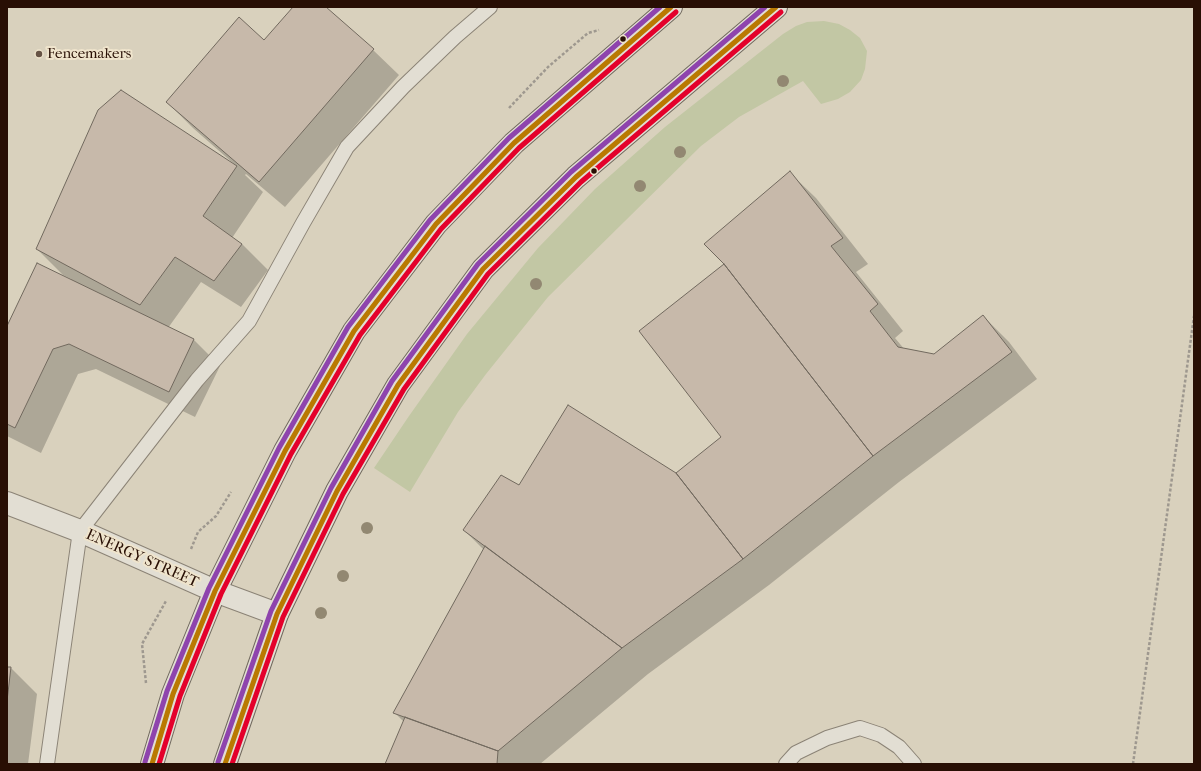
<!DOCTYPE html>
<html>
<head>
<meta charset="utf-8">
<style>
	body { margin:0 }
	#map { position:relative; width:1201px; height:771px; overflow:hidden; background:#d9d1bd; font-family:"IM FELL French Canon",serif }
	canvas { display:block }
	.frame { position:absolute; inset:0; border:8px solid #280f04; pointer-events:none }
</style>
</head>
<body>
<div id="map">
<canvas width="1201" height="771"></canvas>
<div class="frame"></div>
</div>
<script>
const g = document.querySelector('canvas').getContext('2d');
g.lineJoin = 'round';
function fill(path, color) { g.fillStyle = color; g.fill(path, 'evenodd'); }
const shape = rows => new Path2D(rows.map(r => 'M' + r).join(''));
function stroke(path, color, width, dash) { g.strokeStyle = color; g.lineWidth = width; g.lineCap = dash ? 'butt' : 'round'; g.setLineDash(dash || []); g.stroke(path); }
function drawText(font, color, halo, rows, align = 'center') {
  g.font = font + ' "IM FELL French Canon",serif'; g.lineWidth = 4; g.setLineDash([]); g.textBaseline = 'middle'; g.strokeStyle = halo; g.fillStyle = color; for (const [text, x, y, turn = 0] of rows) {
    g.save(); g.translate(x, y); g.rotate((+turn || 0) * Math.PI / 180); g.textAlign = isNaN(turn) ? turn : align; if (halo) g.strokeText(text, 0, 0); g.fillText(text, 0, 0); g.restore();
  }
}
fill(shape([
	[824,21,839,24,850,30,860,38,867,51,865,69,861,80,850,92,838,99,821,104,803,81,739,117,701,146,548,297,486,374,458,412,410,492,374,468,409,416,467,334,538,248,595,189,665,127,783,34,796,26,807,22]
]), '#c2c7a4');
fill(shape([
	[294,7,324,7,373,50,399,75,285,207,246,174,245,175,263,192,232,238,242,244,268,270,241,307,201,282,168,328,194,340,220,366,195,417,96,369,78,374,41,453,7,436,7,328,71,279,63,275,37,249,234,165,234,164,193,128,167,102,264,41],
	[790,173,816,198,868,264,856,272,903,331,895,338,905,350,935,355,983,316,1009,342,1037,379,899,482,769,585,648,674,540,764,386,764,404,722,394,712,484,550,464,530,519,486,676,474,723,437,725,265],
	[7,668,11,668,37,694,28,764,7,764]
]), '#0003');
const building = shape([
	[293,7,326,7,374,49,259,182,166,102,239,17,264,40,293,7],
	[121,90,237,166,203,216,242,244,214,281,175,257,140,305,36,249,98,110,121,90],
	[790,171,843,238,831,246,878,304,870,311,898,347,934,354,983,315,1012,352,873,456,724,264,704,244,790,171],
	[37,263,194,339,169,392,69,344,53,349,15,428,7,424,7,326,37,263],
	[724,264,873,456,743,559,676,473,721,437,639,331,724,264],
	[568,405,676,473,743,559,622,648,463,530,501,475,519,485,568,405],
	[485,546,622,648,498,751,393,713,485,546],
	[7,667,11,667,7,701,7,667],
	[405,717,498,751,497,764,385,764,405,717]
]);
fill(building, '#c7b9aa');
stroke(building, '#71695e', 1);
const service = shape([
	[47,764,80,531,197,380,249,321,303,223,347,147,403,87,455,37,490,7],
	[786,764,796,753,827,738,860,728,881,735,899,747,914,764]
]);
const minor = shape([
	[7,503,80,531,215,591,277,614]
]);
const secondary = shape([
	[152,764,173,694,215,591,285,451,354,331,436,224,514,143,671,7],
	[225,764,277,614,337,491,398,385,483,269,576,177,776,7]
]);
stroke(service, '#8b8376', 16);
stroke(minor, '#8b8376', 24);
stroke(secondary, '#71695e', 24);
stroke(shape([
	[509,108,548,67,588,33,599,30],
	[191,549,198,532,216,516,231,492],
	[146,683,142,644,166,601],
	[1133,764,1194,316]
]), '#9e988f', 2.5, [3, 2]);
stroke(service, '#e2ded3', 14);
stroke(minor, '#e2ded3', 22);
stroke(secondary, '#e2ded3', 22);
stroke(shape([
	[152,764,173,694,215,591,285,451,354,331,436,224,514,143,671,7],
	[225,764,277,614,337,491,398,385,483,269,576,177,776,7]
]), '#b97901', 5);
stroke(shape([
	[159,764,180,696,221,594,291,454,360,335,441,229,519,148,676,12],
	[232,764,283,617,343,494,404,389,488,274,581,182,781,12]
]), '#e4002b', 5);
stroke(shape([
	[145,762,167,691,209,588,279,448,348,327,430,220,509,138,660,7],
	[218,762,271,611,331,488,392,381,478,264,571,172,765,7]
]), '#8e44ad', 5);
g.fillStyle = '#928872';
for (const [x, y] of [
	[783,81],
	[680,152],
	[640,186],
	[536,284],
	[367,528],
	[343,576],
	[321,613]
]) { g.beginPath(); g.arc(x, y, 6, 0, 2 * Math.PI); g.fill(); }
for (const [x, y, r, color] of [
	[623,39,3.5,"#280f04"],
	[39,54,4,"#665345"],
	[594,171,3.5,"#280f04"]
]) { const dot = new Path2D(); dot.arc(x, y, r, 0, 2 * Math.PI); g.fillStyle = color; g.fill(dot); stroke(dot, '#efe4cc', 1.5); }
drawText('15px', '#280f04', '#efe4cc', [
	["Fencemakers",47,54]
], 'left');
drawText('15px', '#280f04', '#efe4cc', [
	["ENERGY STREET",142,559,24]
]);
</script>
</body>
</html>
